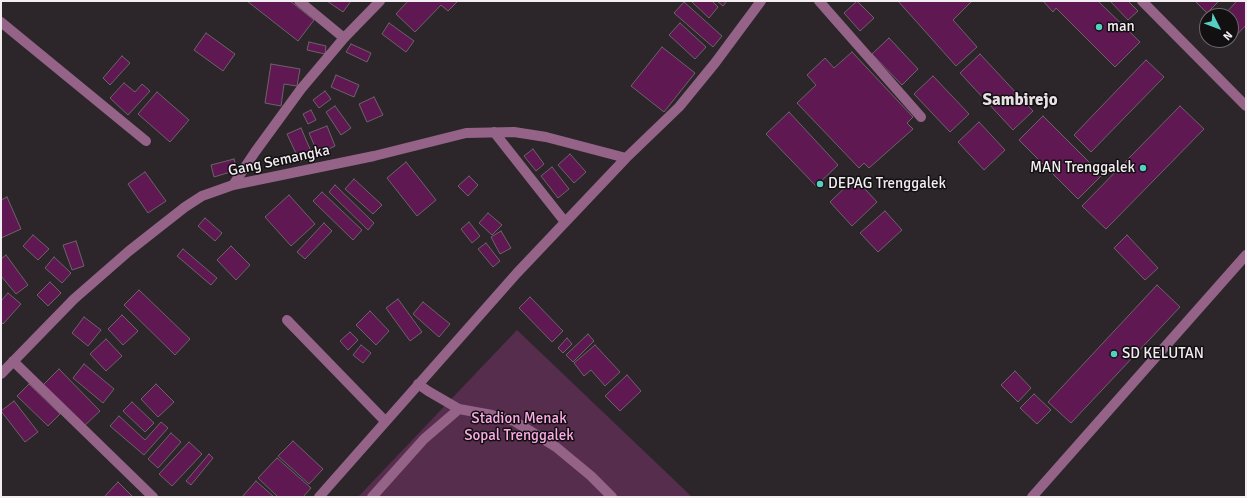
<!DOCTYPE html>
<html>
<head>
<meta charset="utf-8">
<style>
	body { margin:0 }
	#map { position:relative; width:1247px; height:498px; overflow:hidden; background:#2c262a; font-family:Signika,sans-serif }
	canvas { display:block }
	.frame { position:absolute; inset:0; border:2px solid #f2edf0; pointer-events:none }
	.north { position:absolute; left:1199px; top:8px; width:40px; height:40px; box-sizing:border-box; background:#131012; border:1px solid #6c686b; border-radius:50%; rotate:132deg; font-size:11px; font-weight:700; line-height:16px; text-align:center; color:#f2edf0 }
	.north::after { content:''; display:block; margin:auto; width:14px; height:18px; background:#57cec2; clip-path:polygon(50% 0,100% 100%,50% 72%,0 100%) }
</style>
</head>
<body>
<div id="map">
<canvas width="1247" height="498"></canvas>
<div class="frame"></div>
<div class="north">N</div>
</div>
<script>
const g = document.querySelector('canvas').getContext('2d');
g.lineJoin = 'round';
function fill(path, color) { g.fillStyle = color; g.fill(path, 'evenodd'); }
const shape = rows => new Path2D(rows.map(r => 'M' + r).join(''));
function stroke(path, color, width, dash) { g.strokeStyle = color; g.lineWidth = width; g.lineCap = dash ? 'butt' : 'round'; g.setLineDash(dash || []); g.stroke(path); }
function drawText(font, color, halo, rows, align = 'center') {
  g.font = font + ' Signika,sans-serif'; g.lineWidth = 3; g.setLineDash([]); g.textBaseline = 'middle'; g.strokeStyle = halo; g.fillStyle = color; for (const [text, x, y, turn = 0] of rows) {
    g.save(); g.translate(x, y); g.rotate((+turn || 0) * Math.PI / 180); g.textAlign = isNaN(turn) ? turn : align; if (halo) g.strokeText(text, 0, 0); g.fillText(text, 0, 0); g.restore();
  }
}
fill(shape([
	[517,330,692,497,358,497]
]), '#572d4d');
const building = shape([
	[247,1,290,1,314,20,298,41,247,1],
	[327,1,351,1,343,12,327,1],
	[408,1,458,1,448,11,441,5,415,32,396,14,408,1],
	[691,1,712,1,718,7,709,18,691,1],
	[717,1,727,1,723,6,717,1],
	[857,1,874,18,860,31,844,13,857,1],
	[898,1,972,1,953,20,977,47,956,66,898,1],
	[1043,1,1098,1,1140,42,1115,67,1056,8,1053,12,1043,1],
	[1110,1,1128,1,1138,11,1128,20,1110,1],
	[1197,1,1219,1,1207,13,1196,2,1197,1],
	[1237,1,1246,1,1246,25,1232,40,1231,39,1231,16,1223,16,1237,1],
	[684,2,722,36,713,47,674,13,684,2],
	[389,23,414,41,406,52,382,34,389,23],
	[680,23,706,47,695,59,669,35,680,23],
	[206,33,235,54,223,71,194,50,206,33],
	[889,38,918,69,902,85,872,54,889,38],
	[309,42,326,46,325,54,307,50,309,42],
	[351,44,371,53,367,62,346,52,351,44],
	[662,47,695,73,664,112,631,86,662,47],
	[852,52,913,117,907,123,913,129,869,168,864,163,859,168,797,103,816,85,807,75,825,58,834,68,852,52],
	[980,54,1033,111,1013,130,960,73,980,54],
	[122,56,130,63,110,85,103,78,122,56],
	[1146,60,1164,77,1091,152,1074,135,1146,60],
	[271,64,300,69,297,86,284,84,281,106,265,103,271,64],
	[336,75,359,85,354,97,331,87,336,75],
	[933,76,969,114,950,132,914,94,933,76],
	[124,83,135,92,142,84,150,91,128,115,110,98,124,83],
	[325,91,331,99,319,108,313,100,325,91],
	[157,92,189,120,170,142,138,114,157,92],
	[374,97,383,115,367,122,359,104,374,97],
	[335,106,351,128,341,135,326,112,335,106],
	[1180,106,1204,129,1106,229,1082,206,1180,106],
	[311,110,316,120,308,124,303,114,311,110],
	[789,112,838,165,816,186,766,134,789,112],
	[1043,116,1102,175,1078,199,1019,140,1043,116],
	[979,122,1005,150,984,170,958,142,979,122],
	[327,126,335,146,318,154,309,133,327,126],
	[301,128,313,156,300,162,287,134,301,128],
	[533,149,544,164,536,171,524,156,533,149],
	[570,154,586,172,574,183,558,165,570,154],
	[234,159,237,170,214,177,211,165,234,159],
	[406,162,436,200,417,216,387,178,406,162],
	[552,167,569,189,558,198,541,176,552,167],
	[145,172,166,201,148,213,128,184,145,172],
	[469,176,478,185,468,196,458,186,469,176],
	[855,178,877,202,852,226,830,202,855,178],
	[354,179,382,205,373,214,345,189,354,179],
	[335,185,374,223,368,230,329,192,335,185],
	[322,192,362,230,353,240,313,201,322,192],
	[289,195,315,224,291,246,265,217,289,195],
	[7,197,21,229,1,238,1,200,7,197],
	[885,211,902,230,878,252,860,233,885,211],
	[488,213,502,225,492,235,479,223,488,213],
	[205,218,222,233,215,241,198,226,205,218],
	[469,222,480,236,472,243,461,229,469,222],
	[324,223,332,231,305,259,297,252,324,223],
	[501,231,511,248,500,254,491,237,501,231],
	[33,235,49,249,38,260,23,246,33,235],
	[1127,235,1158,268,1145,280,1114,248,1127,235],
	[76,241,84,266,72,270,63,245,76,241],
	[486,243,500,261,493,267,478,249,486,243],
	[231,246,250,265,236,280,217,260,231,246],
	[183,249,217,278,211,285,177,256,183,249],
	[6,255,28,285,16,294,1,276,1,259,6,255],
	[54,257,71,273,62,283,45,268,54,257],
	[50,282,61,293,48,306,37,295,50,282],
	[1157,285,1180,307,1071,423,1048,402,1157,285],
	[139,290,190,339,175,355,124,305,139,290],
	[8,293,21,304,3,324,1,322,1,301,8,293],
	[530,297,563,331,552,342,519,308,530,297],
	[398,299,422,332,410,341,386,308,398,299],
	[423,302,450,324,439,337,413,314,423,302],
	[370,311,389,331,376,345,356,325,370,311],
	[122,315,138,331,123,345,108,329,122,315],
	[84,317,101,330,88,346,72,333,84,317],
	[350,332,358,340,348,350,340,341,350,332],
	[588,334,594,341,573,362,566,355,588,334],
	[567,338,572,344,563,353,558,348,567,338],
	[106,339,122,356,106,371,90,354,106,339],
	[361,345,371,353,363,363,353,355,361,345],
	[595,345,620,372,605,386,591,370,584,376,574,363,595,345],
	[84,364,114,389,103,403,73,378,84,364],
	[59,369,100,411,83,427,42,386,59,369],
	[1015,371,1031,388,1018,402,1001,385,1015,371],
	[627,375,641,391,620,411,605,396,627,375],
	[29,384,60,414,48,426,17,396,29,384],
	[156,384,174,402,158,417,141,399,156,384],
	[1034,394,1051,410,1037,424,1020,408,1034,394],
	[14,401,38,432,25,442,1,411,14,401],
	[132,402,154,423,145,432,123,411,132,402],
	[119,416,145,440,161,422,168,428,144,455,110,426,119,416],
	[171,433,181,442,158,468,148,459,171,433],
	[293,441,323,469,309,484,278,456,293,441],
	[189,442,202,454,172,486,159,474,189,442],
	[209,454,213,458,191,485,186,481,209,454],
	[277,458,311,488,303,497,278,497,258,478,277,458],
	[256,481,274,497,242,497,256,481],
	[118,482,133,497,104,497,118,482]
]);
fill(building, '#5f1852');
stroke(building, '#6b6469', 1);
stroke(shape([
	[299,1,344,38],
	[819,1,921,117],
	[1142,1,1246,106],
	[1,22,146,141],
	[494,132,565,222],
	[233,185,255,152,301,89,344,38,380,1],
	[287,320,385,421],
	[13,361,153,497],
	[1,374,74,299,129,251,185,207,202,196,233,185,374,156,466,133,514,132,546,137,626,158],
	[418,384,428,391,459,409],
	[319,497,517,273,626,158,679,107,715,63,761,1],
	[372,497,424,439,459,409,492,415,514,421,556,447,591,476,612,497],
	[1032,497,1246,255]
]), '#956388', 10);
for (const [x, y, r, color] of [
	[1099,27,4,"#57cec2"],
	[1143,168,4,"#57cec2"],
	[820,184,4,"#57cec2"],
	[1114,354,4,"#57cec2"]
]) { const dot = new Path2D(); dot.arc(x, y, r, 0, 2 * Math.PI); g.fillStyle = color; g.fill(dot); stroke(dot, '#131012', 1.5); }
drawText('15px', '#f2edf0', '#131012', [
	["man",1107,27],
	["MAN Trenggalek",1135,168,"right"],
	["DEPAG Trenggalek",828,184],
	["SD KELUTAN",1122,354]
], 'left');
drawText('15px', '#f2edf0', '#131012', [
	["Gang Semangka",279,161,-12]
]);
drawText('15px', '#fdabe8', '#131012', [
	["Stadion Menak",519,419],
	["Sopal Trenggalek",519,436]
]);
drawText('bold 17px', '#e8e0e5', '#131012', [
	["Sambirejo",1020,101]
]);
</script>
</body>
</html>
